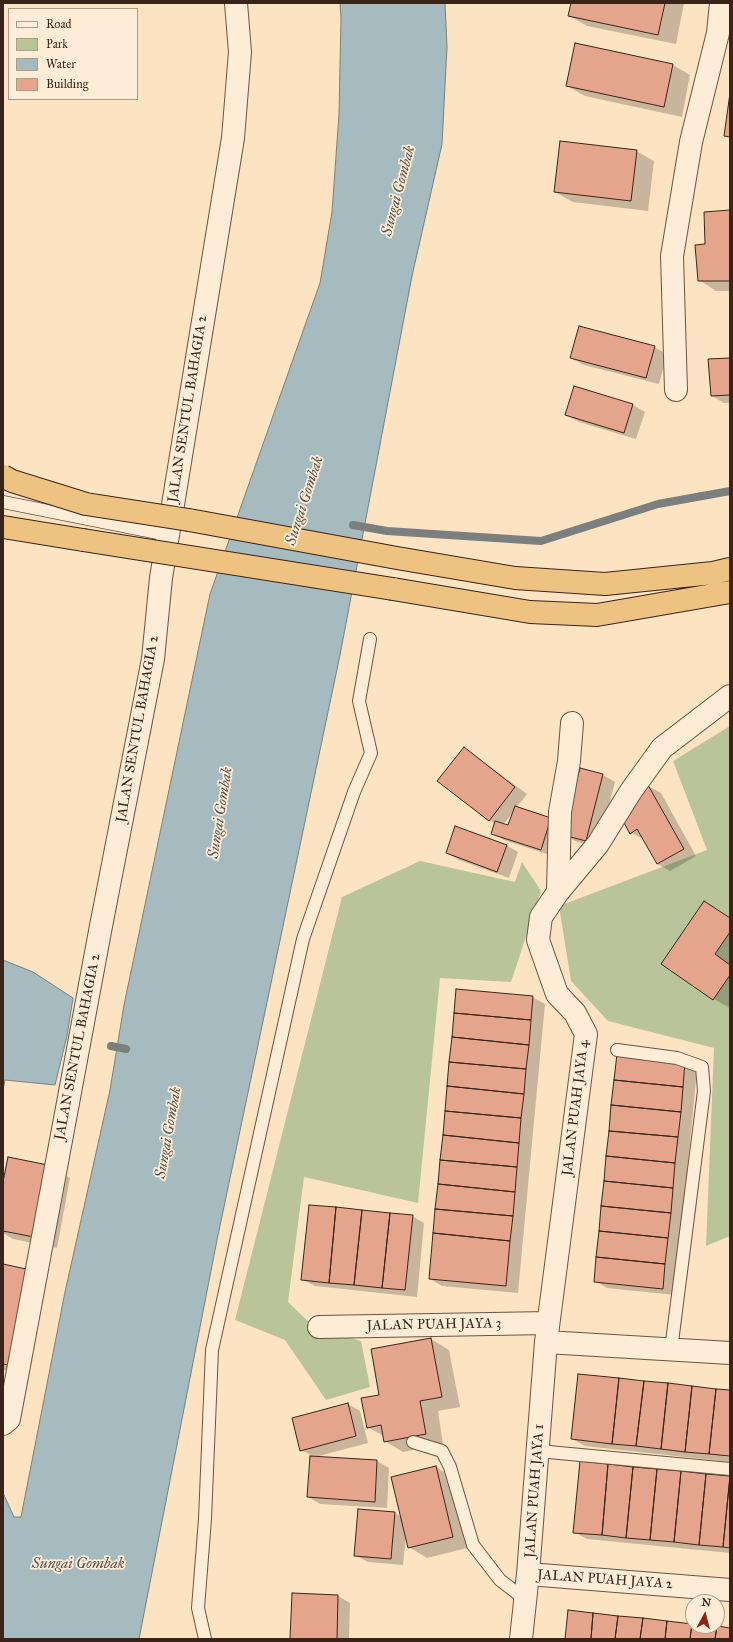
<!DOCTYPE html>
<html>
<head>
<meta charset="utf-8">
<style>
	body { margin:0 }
	#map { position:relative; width:733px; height:1642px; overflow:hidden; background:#fce3c2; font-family:"IM FELL Great Primer",serif }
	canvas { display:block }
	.frame { position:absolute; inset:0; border:4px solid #3a241a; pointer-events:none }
	.legend { position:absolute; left:8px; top:8px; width:130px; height:92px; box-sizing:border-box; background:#fdedd7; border:1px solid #af9d8b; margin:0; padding:5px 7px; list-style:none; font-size:12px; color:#3a241a }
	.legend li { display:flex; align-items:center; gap:8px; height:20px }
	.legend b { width:20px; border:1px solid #af9d8b }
	.north { position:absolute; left:685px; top:1594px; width:40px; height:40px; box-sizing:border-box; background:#fdedd7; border:1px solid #af9d8b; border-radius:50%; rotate:7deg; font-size:11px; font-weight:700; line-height:16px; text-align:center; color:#3a241a }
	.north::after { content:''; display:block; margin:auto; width:14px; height:18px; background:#8f2418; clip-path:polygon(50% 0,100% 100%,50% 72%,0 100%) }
</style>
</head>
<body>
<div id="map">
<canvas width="733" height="1642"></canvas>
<div class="frame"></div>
<ul class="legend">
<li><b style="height:5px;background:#fdedd7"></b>Road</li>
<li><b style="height:11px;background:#b9c598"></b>Park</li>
<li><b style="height:11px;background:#a6bbbf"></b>Water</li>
<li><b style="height:11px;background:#e5a58c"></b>Building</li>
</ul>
<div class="north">N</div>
</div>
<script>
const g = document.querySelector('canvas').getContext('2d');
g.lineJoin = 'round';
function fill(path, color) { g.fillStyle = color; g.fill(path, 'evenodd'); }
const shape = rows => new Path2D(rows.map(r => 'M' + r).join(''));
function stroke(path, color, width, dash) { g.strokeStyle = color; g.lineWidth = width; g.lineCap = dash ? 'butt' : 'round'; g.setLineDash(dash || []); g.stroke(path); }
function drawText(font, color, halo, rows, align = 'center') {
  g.font = font + ' "IM FELL Great Primer",serif'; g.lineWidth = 3.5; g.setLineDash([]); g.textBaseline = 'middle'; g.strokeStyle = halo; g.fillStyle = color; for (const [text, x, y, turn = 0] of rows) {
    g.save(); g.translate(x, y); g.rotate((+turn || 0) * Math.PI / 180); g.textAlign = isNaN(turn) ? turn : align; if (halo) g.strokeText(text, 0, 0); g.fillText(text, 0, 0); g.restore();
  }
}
fill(shape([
	[730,726,730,1236,706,1246,714,1048,608,1021,571,981,559,906,707,850,673,761],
	[420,861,515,882,522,862,541,891,511,982,440,978,418,1203,304,1177,288,1302,314,1327,361,1341,370,1387,326,1400,285,1340,235,1320,342,897]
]), '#b9c598');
const water = shape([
	[340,3,445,3,447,47,442,144,412,276,340,655,217,1240,139,1639,3,1639,3,1493,14,1517,21,1517,65,1292,110,1090,124,1005,210,594,320,283,332,212,339,114,341,18,340,3],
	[3,960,33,972,73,998,67,1036,55,1085,5,1080,3,1090,3,960]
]);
fill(water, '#a6bbbf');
stroke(water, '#7b7f7d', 1);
fill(shape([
	[572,3,684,3,676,44,587,26,569,16],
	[673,65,690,75,682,117,585,96,567,86],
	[636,151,654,161,648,211,573,202,555,192],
	[730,211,730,291,716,291,699,280,706,245],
	[654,347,667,354,659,384,584,365,571,358],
	[730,359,730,403,724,403,712,396],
	[633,405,645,412,636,439,579,422,566,415],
	[464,749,476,756,527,794,516,808,551,819,553,856,504,840,492,833,495,824,489,820],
	[514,811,509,827,503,825],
	[603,775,615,782,598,847,577,842,565,835],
	[648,786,661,793,696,856,670,871,657,864,644,839,631,833],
	[506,845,518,852,509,878,459,860,447,853],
	[705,902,730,918,730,1008,714,999],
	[532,997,545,1004,518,1293,442,1286,430,1279],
	[685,1063,697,1070,675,1295,607,1288,595,1281],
	[53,1167,70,1178,57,1248,13,1239,3,1233,3,1187],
	[412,1216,424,1223,417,1297,315,1286,302,1279],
	[3,1265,26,1374,3,1370],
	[431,1339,449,1350,460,1407,438,1411,443,1444,403,1452,385,1441,384,1436,367,1427,380,1396],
	[730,1391,730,1462,585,1446,572,1439],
	[348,1404,360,1411,368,1443,315,1457,377,1461,389,1468,387,1508,320,1504,308,1497,311,1455,301,1450],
	[436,1467,454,1478,471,1547,427,1558,409,1547,406,1535,403,1565,368,1562,355,1555,395,1513,402,1517],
	[730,1477,730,1553,587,1539,574,1532],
	[293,1594,338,1596,350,1603,349,1639,291,1639]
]), '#0003');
stroke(shape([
	[353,525,387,531,541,541,658,504,730,491],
	[111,1046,126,1049]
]), '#7b7f7d', 8);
const building = shape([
	[571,3,665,3,658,35,568,16,571,3],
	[575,43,673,64,664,107,566,86,575,43],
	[730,93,730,137,724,136,730,93],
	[560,141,637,150,631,201,554,192,560,141],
	[730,210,730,281,698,281,695,245,705,244,704,212,730,210],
	[579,326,655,346,646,378,570,358,579,326],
	[730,358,730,395,711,396,708,359,730,358],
	[574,386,633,404,624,433,565,415,574,386],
	[464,747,515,787,489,821,437,781,464,747],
	[580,768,603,774,586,841,563,835,580,768],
	[648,785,684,849,657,864,637,829,630,834,614,804,648,785],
	[515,806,551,818,541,850,491,834,495,821,508,825,515,806],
	[455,826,507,845,497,872,446,853,455,826],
	[704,901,730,918,730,932,715,954,730,965,730,975,713,1000,661,964,704,901],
	[456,989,533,996,531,1020,454,1013,456,989],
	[454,1013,531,1020,529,1045,452,1037,454,1013],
	[452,1037,529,1045,526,1069,449,1062,452,1037],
	[617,1054,685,1062,683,1087,614,1080,617,1054],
	[449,1062,526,1069,524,1094,447,1086,449,1062],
	[614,1080,683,1087,681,1112,611,1105,614,1080],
	[447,1086,524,1094,521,1118,445,1111,447,1086],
	[611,1105,681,1112,678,1137,609,1131,611,1105],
	[445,1111,521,1118,519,1143,443,1135,445,1111],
	[609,1131,678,1137,675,1163,606,1156,609,1131],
	[443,1135,519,1143,517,1167,440,1160,443,1135],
	[606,1156,675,1163,673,1188,604,1181,606,1156],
	[8,1157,53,1166,39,1238,3,1231,3,1182,8,1157],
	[440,1160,517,1167,515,1192,438,1184,440,1160],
	[604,1181,673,1188,671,1213,601,1206,604,1181],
	[438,1184,515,1192,513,1216,435,1209,438,1184],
	[309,1205,336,1207,329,1283,301,1280,309,1205],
	[601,1206,671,1213,668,1238,599,1231,601,1206],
	[336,1207,362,1210,354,1285,329,1283,336,1207],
	[435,1209,513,1216,510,1241,433,1233,435,1209],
	[362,1210,390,1213,382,1288,354,1285,362,1210],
	[390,1213,413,1215,405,1290,382,1288,390,1213],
	[599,1231,668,1238,665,1264,596,1257,599,1231],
	[433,1233,510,1241,506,1286,429,1279,433,1233],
	[596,1257,665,1264,663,1289,594,1282,596,1257],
	[3,1264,26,1269,8,1365,3,1364,3,1264],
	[431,1338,442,1397,420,1401,426,1434,384,1442,381,1425,367,1428,361,1398,379,1395,371,1349,431,1338],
	[578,1374,619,1378,612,1444,571,1439,578,1374],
	[619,1378,644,1381,636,1446,612,1444,619,1378],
	[644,1381,668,1383,661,1449,636,1446,644,1381],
	[668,1383,692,1386,685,1452,661,1449,668,1383],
	[692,1386,716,1389,709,1454,685,1452,692,1386],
	[716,1389,730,1390,730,1456,709,1454,716,1389],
	[348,1403,356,1436,300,1451,292,1418,348,1403],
	[310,1456,377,1460,375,1502,307,1497,310,1456],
	[580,1461,608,1464,602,1535,573,1533,580,1461],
	[608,1464,633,1467,626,1538,602,1535,608,1464],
	[436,1466,453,1537,408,1548,391,1477,436,1466],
	[633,1467,657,1469,650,1540,626,1538,633,1467],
	[657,1469,681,1471,674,1542,650,1540,657,1469],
	[681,1471,706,1474,699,1545,674,1542,681,1471],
	[706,1474,730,1476,723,1547,699,1545,706,1474],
	[730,1476,730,1548,723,1547,730,1476],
	[358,1509,395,1512,391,1559,354,1556,358,1509],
	[292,1593,338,1595,337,1639,290,1639,292,1593],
	[568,1610,593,1613,591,1639,565,1639,568,1610],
	[593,1613,618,1616,615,1639,591,1639,593,1613],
	[618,1616,643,1618,640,1639,615,1639,618,1616],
	[643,1618,667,1621,665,1639,640,1639,643,1618],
	[667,1621,692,1624,690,1639,665,1639,667,1621],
	[692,1624,693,1626,717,1626,715,1639,690,1639,692,1624],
	[717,1626,730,1628,730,1639,715,1639,717,1626]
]);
fill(building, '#e5a58c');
stroke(building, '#3a241a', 1);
const service = shape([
	[3,502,168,535],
	[617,1050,677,1058,702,1067,704,1091,671,1350],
	[413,1442,442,1451,450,1467,473,1545,500,1580,526,1600],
	[538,1451,730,1469],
	[205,1639,198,1608,205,1519,212,1350,303,939,354,792,371,753,359,701,370,639]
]);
const minor = shape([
	[676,390,672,256,691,142,718,33,721,3],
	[558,892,560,812,569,761,572,723],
	[319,1327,548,1323],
	[546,1342,730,1353],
	[3,1424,9,1419,101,926,153,659,161,578,233,138,240,52,236,3],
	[528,1574,730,1590],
	[521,1639,528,1574,546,1342,586,1034,575,1013,557,994,538,940,541,917,558,892,598,844,631,791,662,748,730,696]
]);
const motorway = shape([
	[189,520,397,558,515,578,605,584,713,573,730,569],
	[3,527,83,540],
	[393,589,530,612,597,615,730,592]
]);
stroke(service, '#6a5444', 14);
stroke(minor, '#6a5444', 24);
stroke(motorway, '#3a241a', 24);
stroke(service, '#fdedd7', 12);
stroke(minor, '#fdedd7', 22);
stroke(motorway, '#eec281', 22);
const motorwayBridge = shape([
	[3,476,12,481,86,504,189,520],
	[83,540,393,589]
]);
stroke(motorwayBridge, '#3a241a', 24, []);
stroke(motorwayBridge, '#eec281', 22);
drawText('14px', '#3a241a', '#fdedd7', [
	["JALAN SENTUL BAHAGIA 2",188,409,-81],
	["JALAN SENTUL BAHAGIA 2",138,729,-80],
	["JALAN SENTUL BAHAGIA 2",78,1047,-79],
	["JALAN PUAH JAYA 4",576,1108,-83],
	["JALAN PUAH JAYA 3",434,1325,-1],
	["JALAN PUAH JAYA 1",535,1491,-86],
	["JALAN PUAH JAYA 2",605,1580,4]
]);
drawText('italic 15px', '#5a514c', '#fdedd7', [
	["Sungai Gombak",399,191,-75],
	["Sungai Gombak",305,501,-72],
	["Sungai Gombak",221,813,-81],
	["Sungai Gombak",169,1133,-80],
	["Sungai Gombak",78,1564]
]);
</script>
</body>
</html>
